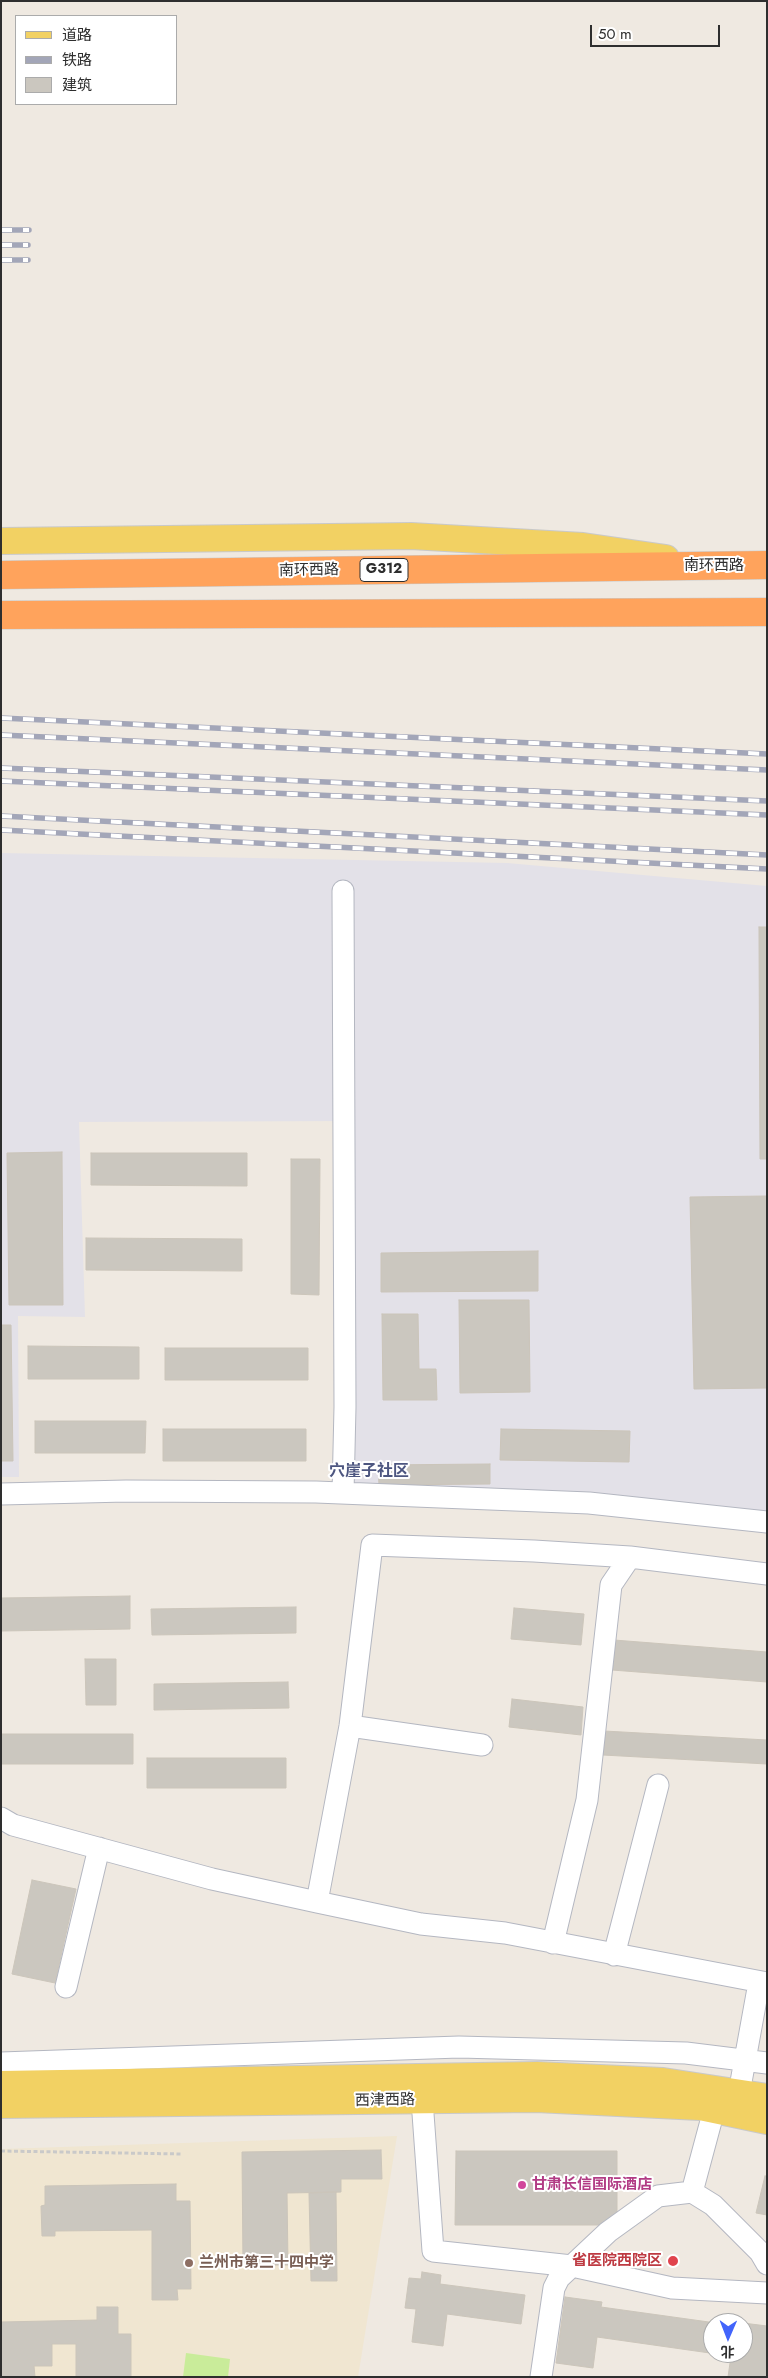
<!DOCTYPE html>
<meta charset="utf-8">
<style>
body{margin:0}
#map{position:relative;width:768px;height:2378px;overflow:hidden;background:#efe9e1;font-family:Jost,"Noto Sans SC",sans-serif}
canvas{display:block}
.frame{position:absolute;inset:0;border:2px solid #2e2e2e;pointer-events:none}
.legend{position:absolute;left:15px;top:15px;width:162px;height:90px;box-sizing:border-box;background:#fff;border:1px solid #ababab;margin:0;padding:6px 9px;list-style:none;font-size:15px;color:#2e2e2e}
.legend li{display:flex;align-items:center;gap:10px;height:25px}
.legend b{width:25px;border:1px solid #ababab}
.north{position:absolute;left:703px;top:2313px;width:50px;height:50px;box-sizing:border-box;background:#fff;border:1px solid #ababab;border-radius:50%;rotate:181deg;font-size:14px;font-weight:700;line-height:20px;text-align:center;color:#2e2e2e}
.north::after{content:'';display:block;margin:auto;width:18px;height:22px;background:#4264fb;clip-path:polygon(50% 0,100% 100%,50% 72%,0 100%)}
.scale{position:absolute;left:590px;top:25px;width:130px;height:22px;box-sizing:border-box;border:2px solid #2e2e2e;border-top:0;padding-left:6px;font-size:15px;line-height:18px;white-space:nowrap;color:#2e2e2e;-webkit-text-stroke:4px #fff;paint-order:stroke}
</style>
<div id="map">
<canvas width="768" height="2378"></canvas>
<div class="frame"></div>
<ul class="legend">
<li><b style="height:6px;background:#f2d163"></b>道路</li>
<li><b style="height:6px;background:#a3a6b8"></b>铁路</li>
<li><b style="height:14px;background:#cbc7bf"></b>建筑</li>
</ul>
<div class="north">北</div>
<div class="scale">50 m</div>
</div>
<script>
const context = document.querySelector('canvas').getContext('2d');
context.lineJoin = 'round';
function fill(path, color) { context.fillStyle = color; context.fill(path, 'evenodd'); }
const toPath = rows => new Path2D(rows.map(r => 'M' + r).join(''));
function trace(path, color, width, dash) { context.strokeStyle = color; context.lineWidth = width; context.lineCap = dash ? 'butt' : 'round'; context.setLineDash(dash || []); context.stroke(path); }
function drawText(font, color, halo, rows, align = 'center') {
  context.font = font + ' Jost,"Noto Sans SC",sans-serif'; context.lineWidth = 4; context.setLineDash([]); context.textBaseline = 'middle'; context.strokeStyle = halo; context.fillStyle = color; for (const [text, x, y, turn = 0] of rows) {
    context.save(); context.translate(x, y); context.rotate((+turn || 0) * Math.PI / 180); context.textAlign = isNaN(turn) ? turn : align; if (halo) context.strokeText(text, 0, 0); context.fillText(text, 0, 0); context.restore();
  }
}
fill(toPath([
 [1,853,507,863,767,886,767,1513,618,1495,353,1490,350,1121,79,1122,85,1317,18,1316,19,1477,1,1477]
]), '#e3e1e8');
fill(toPath([
 [397,2136,358,2377,1,2377,1,2149]
]), '#f0e6d1');
fill(toPath([
 [186,2353,230,2359,228,2377,183,2377]
]), '#c9ec9a');
const building = toPath([
 [759,927,767,927,767,1159,760,1159,759,927],
 [62,1152,63,1305,9,1305,7,1153,62,1152],
 [91,1153,247,1153,247,1186,91,1185,91,1153],
 [291,1159,320,1159,319,1295,291,1294,291,1159],
 [767,1196,767,1388,694,1389,690,1197,767,1196],
 [86,1238,242,1239,242,1271,86,1270,86,1238],
 [538,1251,538,1291,381,1292,381,1253,538,1251],
 [459,1300,529,1300,530,1392,460,1393,459,1300],
 [382,1314,418,1314,419,1369,436,1369,437,1400,383,1400,382,1314],
 [1,1325,11,1325,13,1461,1,1461,1,1325],
 [28,1346,139,1347,139,1379,28,1379,28,1346],
 [165,1348,308,1348,308,1380,165,1380,165,1348],
 [35,1421,146,1421,145,1453,35,1453,35,1421],
 [163,1429,306,1429,306,1461,163,1461,163,1429],
 [501,1429,630,1431,629,1462,500,1460,501,1429],
 [490,1464,490,1484,379,1485,378,1465,490,1464],
 [130,1596,130,1629,1,1631,1,1598,130,1596],
 [296,1607,296,1633,152,1635,151,1609,296,1607],
 [514,1608,584,1614,581,1645,511,1639,514,1608],
 [614,1640,767,1652,767,1682,612,1670,614,1640],
 [85,1659,116,1659,116,1705,86,1705,85,1659],
 [288,1682,289,1708,154,1710,154,1684,288,1682],
 [512,1699,583,1707,581,1735,509,1727,512,1699],
 [604,1731,767,1740,767,1764,603,1755,604,1731],
 [1,1734,133,1734,133,1764,1,1764,1,1734],
 [147,1758,286,1758,286,1788,147,1788,147,1758],
 [32,1880,76,1889,55,1983,12,1974,32,1880],
 [381,2150,382,2179,341,2179,341,2192,287,2193,288,2265,243,2265,242,2152,381,2150],
 [456,2151,617,2151,617,2225,455,2225,456,2151],
 [765,2176,767,2176,767,2215,756,2213,765,2176],
 [176,2184,176,2201,190,2201,191,2289,177,2289,178,2300,152,2300,152,2230,55,2231,55,2236,42,2236,41,2206,45,2205,45,2186,176,2184],
 [336,2192,337,2281,311,2281,309,2193,336,2192],
 [422,2272,441,2275,440,2284,525,2295,521,2324,447,2314,443,2346,412,2342,416,2309,405,2308,409,2278,421,2279,422,2272],
 [565,2297,602,2302,601,2307,716,2323,713,2323,713,2353,743,2353,743,2323,735,2322,767,2326,767,2377,728,2377,731,2356,597,2337,593,2368,556,2363,565,2297],
 [97,2307,118,2307,118,2334,131,2334,131,2377,76,2377,76,2344,52,2344,52,2366,34,2366,35,2377,1,2377,1,2322,97,2320,97,2307]
]);
fill(building, '#cbc7bf');
trace(building, '#cbc5ba', 1);
const minor = toPath([
 [343,1493,345,1407,343,891],
 [1,1494,126,1491,316,1492,589,1503,767,1522],
 [350,1726,482,1745],
 [1,1818,13,1825,212,1879,317,1902,421,1924,505,1933,767,1983],
 [317,1902,350,1726,372,1545,534,1551,630,1557,767,1574],
 [553,1943,587,1800,611,1585,630,1557],
 [614,1955,658,1785],
 [66,1987,99,1848],
 [1,2063,459,2047,686,2053,767,2063],
 [739,2093,759,1983],
 [422,2100,433,2251,572,2266,672,2288,767,2293],
 [692,2192,714,2110],
 [541,2377,554,2288,559,2278,608,2232,658,2196,692,2192,713,2205,760,2252,767,2264]
]);
const major = toPath([
 [1,541,411,536,583,546,666,558],
 [1,2084,537,2075,663,2081,767,2097],
 [1,2105,536,2099,700,2107,767,2121]
]);
const highway = toPath([
 [1,575,767,565],
 [1,615,767,612]
]);
trace(minor, '#b4b7c1', 23);
trace(major, '#c9c9c9', 28);
trace(highway, '#c9c9c9', 29);
trace(toPath([
 [1,2151,182,2154]
]), '#c9c9c9', 3, [4, 2.5]);
trace(minor, '#fff', 21);
trace(major, '#f2d163', 26);
trace(highway, '#ffa35c', 28);
const rail = toPath([
 [1,230,29,230],
 [1,245,28,245],
 [1,260,28,260],
 [1,718,767,754],
 [1,735,767,770],
 [1,768,767,801],
 [1,781,767,815],
 [1,816,767,855],
 [1,830,767,869]
]);
trace(rail, '#a3a6b8', 5.5);
trace(rail, '#fff', 4, [11]);
for (const [x, y, r, color] of [
 [522,2185,5,"#d1479c"],
 [673,2261,6,"#e0444e"],
 [189,2263,5,"#8d6e63"]
]) { const dot = new Path2D(); dot.arc(x, y, r, 0, 2 * Math.PI); context.fillStyle = color; context.fill(dot); trace(dot, '#fff', 2); }
for (const [x, y, w] of [
 [384,570,48]
]) { const box = new Path2D(); box.roundRect(x - w / 2, y - 11.5, w, 23, 4); context.fillStyle = '#fff'; context.fill(box); trace(box, '#2e2e2e', 1); }
drawText('bold 14px', '#2e2e2e', null, [
 ["G312",384,570]
]);
drawText('15px', '#2e2e2e', '#fff', [
 ["南环西路",714,566],
 ["南环西路",309,571,-1],
 ["西津西路",385,2101,-1]
]);
drawText('bold 15px', '#b23c85', '#fff', [
 ["甘肃长信国际酒店",532,2185]
], 'left');
drawText('bold 15px', '#be3a42', '#fff', [
 ["省医院西院区",662,2261]
], 'right');
drawText('bold 15px', '#785e54', '#fff', [
 ["兰州市第三十四中学",199,2263]
], 'left');
drawText('bold 16px', '#4d5680', '#fff', [
 ["穴崖子社区",369,1472]
]);
</script>
